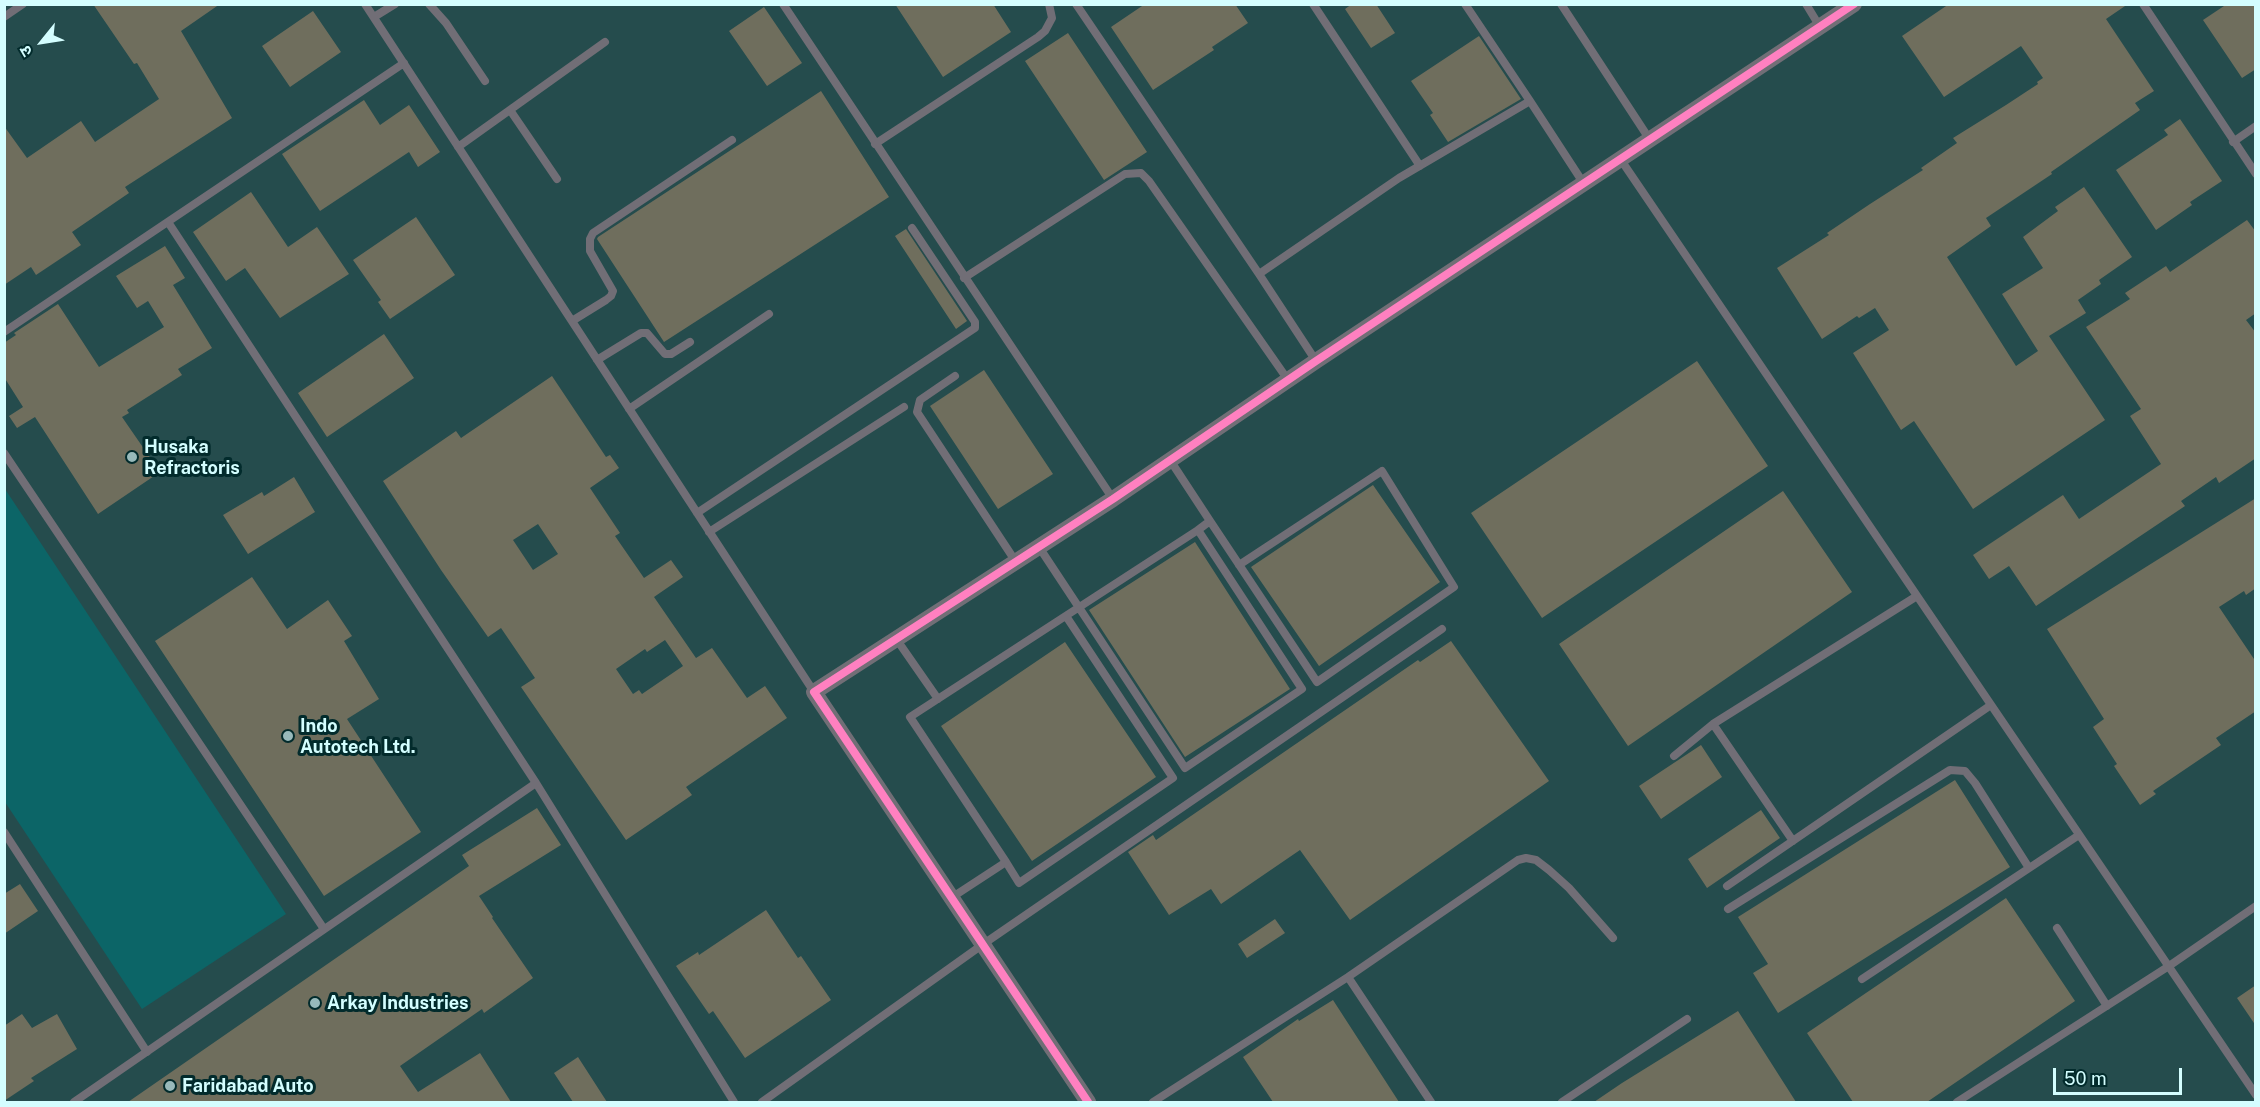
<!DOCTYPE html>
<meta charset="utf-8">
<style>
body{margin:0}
#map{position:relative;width:2260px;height:1107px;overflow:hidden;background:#283c3d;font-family:"Public Sans","Noto Sans Devanagari",sans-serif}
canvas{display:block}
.frame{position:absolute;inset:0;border:6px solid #d4feff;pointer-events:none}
.north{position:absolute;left:12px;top:12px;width:60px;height:60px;-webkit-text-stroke:4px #022b2c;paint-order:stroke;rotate:240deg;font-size:16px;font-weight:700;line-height:24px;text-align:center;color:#d4feff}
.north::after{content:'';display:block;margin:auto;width:21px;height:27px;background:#d4feff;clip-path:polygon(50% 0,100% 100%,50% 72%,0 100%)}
.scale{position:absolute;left:2053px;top:1068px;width:129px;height:27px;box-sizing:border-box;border:3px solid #d4feff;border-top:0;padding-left:8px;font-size:18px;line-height:21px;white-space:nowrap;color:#d4feff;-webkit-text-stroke:4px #022b2c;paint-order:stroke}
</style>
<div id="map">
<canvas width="2260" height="1107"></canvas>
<div class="frame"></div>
<div class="north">उ</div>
<div class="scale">50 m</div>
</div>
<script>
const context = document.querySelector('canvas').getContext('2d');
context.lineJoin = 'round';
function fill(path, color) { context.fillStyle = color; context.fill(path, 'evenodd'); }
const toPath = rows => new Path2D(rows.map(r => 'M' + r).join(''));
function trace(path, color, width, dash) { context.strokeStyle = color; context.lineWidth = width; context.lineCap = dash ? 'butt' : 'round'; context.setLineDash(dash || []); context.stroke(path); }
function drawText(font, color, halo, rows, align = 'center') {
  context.font = font + ' "Public Sans",sans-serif'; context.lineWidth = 6; context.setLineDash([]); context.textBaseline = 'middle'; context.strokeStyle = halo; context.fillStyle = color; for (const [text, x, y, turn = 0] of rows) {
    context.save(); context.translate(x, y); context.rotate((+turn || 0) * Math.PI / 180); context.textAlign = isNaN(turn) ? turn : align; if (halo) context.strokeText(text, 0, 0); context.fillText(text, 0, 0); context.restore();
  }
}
fill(toPath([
 [5,5,2255,5,2255,1102,5,1102]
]), '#254c4d');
fill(toPath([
 [5,489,286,914,142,1009,5,802]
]), '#0c6567');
fill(toPath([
 [93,4,220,4,181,31,232,118,125,187,129,193,72,232,81,245,36,275,31,267,4,285,4,126,27,158,81,121,95,142,159,99,137,63,134,64],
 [895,4,993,4,1011,32,943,77],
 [1145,4,1235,4,1248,23,1212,47,1214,50,1153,90,1111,27],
 [1352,4,1376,4,1395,33,1371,48,1345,9],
 [1949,4,2128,4,2106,19,2154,91,2135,103,2140,110,2051,172,2052,174,1986,218,1991,226,1947,257,2016,366,2038,351,2002,294,2043,268,2023,237,2058,211,2055,207,2084,187,2132,257,2099,280,2101,284,2078,300,2086,313,2049,336,2105,420,1973,509,1914,421,1901,430,1853,353,1889,330,1875,308,1859,318,1857,316,1822,339,1777,268,1829,235,1827,233,1870,204,1923,170,1921,168,1957,143,1953,138,2006,105,2038,84,2037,82,2043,78,2021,46,1944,97,1902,36],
 [2227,4,2256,4,2256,69,2242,78,2203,20],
 [764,7,802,63,767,86,729,31],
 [313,11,341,52,290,87,262,46],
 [1068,33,1147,152,1104,180,1025,61],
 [1479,36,1521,99,1448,142,1430,115,1433,113,1411,81],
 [821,91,889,197,664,342,597,239,598,237],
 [364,100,380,125,409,105,440,152,418,167,409,152,320,211,282,154],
 [2180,119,2222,181,2190,202,2192,205,2156,230,2116,170,2168,135,2164,130],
 [251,192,288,247,317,227,349,274,280,318,245,268,226,281,193,232],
 [416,217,455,275,390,319,378,302,381,300,353,260],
 [2247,220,2256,232,2256,313,2246,320,2256,333,2256,458,2219,483,2216,477,2181,501,2185,506,2036,606,2009,566,1989,579,1973,555,2063,495,2079,519,2161,464,2130,416,2141,409,2086,327,2130,299,2125,293,2166,266,2170,272],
 [906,229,967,321,956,329,895,236],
 [165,246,185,278,173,285,212,348,178,369,182,375,127,410,129,413,122,417,160,472,98,514,35,417,17,428,9,416,23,407,4,377,4,343,16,335,14,333,58,304,99,367,164,327,148,301,137,308,116,276],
 [384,334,414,378,327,437,298,393],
 [1697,361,1768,466,1542,618,1471,513],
 [984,370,1053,474,998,509,930,406],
 [552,376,606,457,610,455,619,468,590,488,620,533,615,536,644,578,671,560,683,577,654,597,696,658,712,648,747,698,765,686,787,718,686,787,692,795,626,840,521,687,535,678,501,628,488,637,441,570,383,481,456,431,461,438],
 [538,524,558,554,533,570,513,540],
 [665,640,683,666,642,694,639,690,633,694,616,669,645,649,647,652],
 [294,477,315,512,248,554,223,515,262,492,264,496],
 [1373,485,1440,582,1319,666,1251,567],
 [1783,491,1852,592,1628,746,1559,644],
 [2256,498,2256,588,2246,595,2244,591,2219,607,2256,662,2256,711,2216,738,2221,745,2153,791,2156,794,2140,805,2114,766,2117,764,2093,727,2104,719,2047,629],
 [1195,542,1290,689,1185,757,1089,610],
 [252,577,287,629,328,600,352,636,344,641,379,699,347,719,421,832,324,896,155,641],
 [1451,641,1549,781,1350,920,1300,850,1221,904,1211,889,1169,915,1128,852,1153,835,1156,840,1418,660,1420,662],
 [1065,642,1156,777,1032,861,941,726],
 [1701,745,1722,777,1661,819,1639,786],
 [1955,780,2010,867,1778,1013,1753,973,1768,964,1738,917],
 [537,808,561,845,479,896,493,917,492,918,533,978,484,1013,482,1009,400,1066,418,1092,480,1053,511,1102,128,1102,469,866,462,855],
 [1761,810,1780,838,1707,888,1688,859],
 [20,884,38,911,4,934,4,894],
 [2006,898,2075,1001,1927,1102,1853,1102,1807,1033],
 [766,910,798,958,801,956,831,1000,745,1058,713,1011,709,1014,676,966,698,952,699,955],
 [1275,919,1285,933,1247,958,1238,944],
 [2256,985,2256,1026,2237,998],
 [1333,1000,1399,1102,1273,1102,1243,1057,1298,1019,1299,1021],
 [1738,1011,1796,1102,1594,1102,1622,1083],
 [22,1014,32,1028,57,1014,77,1049,31,1078,34,1081,4,1101,4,1026],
 [578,1057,607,1102,573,1102,554,1073]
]), '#6f6e5d');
trace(toPath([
 [365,4,814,692],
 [429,4,446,23,485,81],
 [783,4,1113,499],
 [1076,4,1259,274,1316,361],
 [1313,4,1420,166],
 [1465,4,1530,101,1584,184],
 [1561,4,1650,140],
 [1806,4,1820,27],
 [2143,4,2256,174],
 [4,17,23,4],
 [374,17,395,4],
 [510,110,557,179],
 [2233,142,2256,126],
 [875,144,1038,37,1045,31,1052,18,1049,4],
 [458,147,605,42],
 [1621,160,2256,1095],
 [168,222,536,783,734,1102],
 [1259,274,1399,178,1530,101],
 [964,278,1125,174,1141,173,1149,181,1288,380],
 [572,321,606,300,611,296,613,291,590,251,590,239,593,233,732,140],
 [4,332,404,63],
 [597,360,641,333,647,333,665,354,671,354,690,342],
 [955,376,920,400,917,412,1016,562],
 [629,409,769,314],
 [4,453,324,929],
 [1170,460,1210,521,1317,682,1454,587,1382,471,1239,565],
 [697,513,975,328,975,322,912,228],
 [709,532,904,407],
 [1039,547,1185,768,1302,689,1198,530,1210,521],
 [897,640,938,699],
 [1713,724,1793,841],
 [1674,756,1713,724,1917,596],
 [4,832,147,1052],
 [1006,862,1019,883,1173,778,1066,616],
 [1727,886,1991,705],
 [951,898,1006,862,910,717,1198,530],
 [1728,909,1950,770,1965,771,1975,783,2029,868],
 [2057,928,2107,1006],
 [1348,977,1431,1102],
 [1862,979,2079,835],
 [74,1102,536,783],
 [762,1102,982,945,1442,629],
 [1153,1102,1348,977,1518,860,1526,858,1536,860,1549,870,1569,888,1613,938],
 [1562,1102,1687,1019],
 [1957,1102,2169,966,2256,906]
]), '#716e76', 8);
trace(toPath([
 [1088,1102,814,692,1113,499,1316,361,1854,4]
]), '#716e76', 16);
trace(toPath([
 [1088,1102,814,692,1113,499,1316,361,1854,4]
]), '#ff80c0', 8);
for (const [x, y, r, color] of [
 [132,457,6,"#98babb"],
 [288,736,6,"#98babb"],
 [315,1003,6,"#98babb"],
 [170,1086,6,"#98babb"]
]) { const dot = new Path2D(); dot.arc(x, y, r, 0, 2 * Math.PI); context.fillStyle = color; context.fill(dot); trace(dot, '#022b2c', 2); }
drawText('bold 18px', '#d4feff', '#022b2c', [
 ["Husaka",144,447],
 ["Refractoris",144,468],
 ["Indo",300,726],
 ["Autotech Ltd.",300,747],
 ["Arkay Industries",327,1003],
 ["Faridabad Auto",182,1086]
], 'left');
</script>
